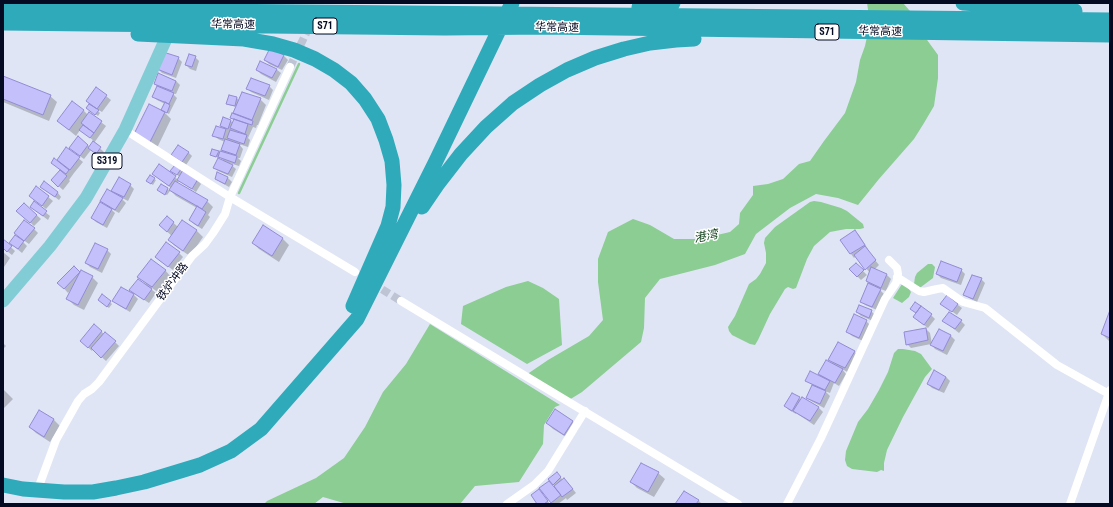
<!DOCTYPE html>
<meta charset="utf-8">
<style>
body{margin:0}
#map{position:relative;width:1113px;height:507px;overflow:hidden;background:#dfe5f4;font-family:"Roboto Condensed",sans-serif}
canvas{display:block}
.frame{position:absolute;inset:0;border:4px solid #040a22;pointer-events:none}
</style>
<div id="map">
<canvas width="1113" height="507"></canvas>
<div class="frame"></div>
</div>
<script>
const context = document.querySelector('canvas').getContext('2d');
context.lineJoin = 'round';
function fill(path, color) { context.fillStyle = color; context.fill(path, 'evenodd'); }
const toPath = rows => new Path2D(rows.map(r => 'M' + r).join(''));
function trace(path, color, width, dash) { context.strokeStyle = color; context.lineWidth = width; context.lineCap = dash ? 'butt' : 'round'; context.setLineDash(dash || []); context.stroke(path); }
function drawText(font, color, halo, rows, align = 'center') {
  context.font = font + ' "Roboto Condensed","Noto Sans SC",sans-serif'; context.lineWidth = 3; context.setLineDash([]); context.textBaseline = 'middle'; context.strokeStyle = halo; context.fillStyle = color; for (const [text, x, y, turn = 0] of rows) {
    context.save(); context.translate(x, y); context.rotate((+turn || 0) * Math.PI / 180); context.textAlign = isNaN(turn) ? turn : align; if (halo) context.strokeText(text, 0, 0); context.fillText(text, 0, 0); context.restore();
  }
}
fill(toPath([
 [867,3,903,3,917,19,922,33,938,55,938,78,934,106,924,123,914,139,879,179,858,205,838,198,816,194,790,208,756,234,745,254,715,265,660,279,645,298,644,328,641,342,582,392,569,400,526,375,548,360,589,336,603,320,598,282,598,259,608,232,633,219,650,225,674,239,700,239,730,232,739,224,740,213,753,195,753,186,768,184,783,179,799,164,810,161,824,141,845,113,856,82,860,60,865,46,870,23],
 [814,201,821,202,841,208,847,211,863,224,864,228,860,229,846,229,830,232,814,246,807,259,796,288,793,289,788,287,785,289,770,314,758,340,755,345,750,344,732,335,729,331,728,327,735,316,749,284,756,279,760,274,766,263,766,253,764,243,765,238,775,227,810,202],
 [928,264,932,264,935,267,933,278,917,290,914,284,915,277,917,273],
 [528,281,543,288,559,299,562,345,527,364,461,324,463,306,506,287],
 [902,284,906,285,911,292,909,297,902,303,893,298],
 [430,324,560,405,555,407,544,425,543,444,519,482,475,486,460,504,347,504,323,497,314,504,264,504,267,501,316,478,344,458,365,427,383,392,406,364],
 [898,349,903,349,915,351,921,354,932,369,925,377,903,417,887,450,884,463,884,471,881,470,877,472,852,469,847,466,845,460,846,451,858,422,868,409,879,390,888,372,894,353]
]), '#8bcd93');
fill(toPath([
 [271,49,284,56,288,60,282,70,269,64,265,60],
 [195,57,199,61,196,71,190,69,186,65],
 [178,58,182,62,176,78,162,73,158,69],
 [276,69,281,73,276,82,261,74,257,70],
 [159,74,176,81,180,85,176,94,172,93,177,98,169,114,163,111,171,119,157,148,141,140,162,111,165,104,157,100,153,96,158,87,155,84],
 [3,77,50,96,57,102,49,121,3,102],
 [269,86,273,90,269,100,251,92,247,88],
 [96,88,111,100,102,112,97,109,96,109,100,113,98,116,87,108,90,104],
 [229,96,237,98,239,101,260,99,266,105,258,125,257,125,256,128,253,127,248,138,250,140,248,147,239,144,243,149,240,158,238,158,241,161,239,166,229,163,236,169,232,177,218,171,214,167,225,162,219,156,218,158,211,154,212,150,218,152,220,154,225,142,218,139,214,135,225,130,221,126,223,118,231,121,233,123,234,120,232,117,238,116,235,112,237,107,229,105,227,104],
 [84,111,88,115,89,113,106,126,94,143,104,152,101,157,91,150,84,159,74,152,78,138,90,147,94,141,80,130,76,136,65,127,58,121],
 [66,148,83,162,74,173,69,180,70,181,63,190,52,180,61,170,52,163,57,161],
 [188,152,192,156,186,165,176,158],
 [180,170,183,172,197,180,201,184,196,192,179,181,177,184,207,201,213,207,208,215,210,217,202,229,194,224,190,220,197,208,176,196,170,190,171,188,153,174,175,177,178,180,180,177,173,172],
 [218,174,228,178,232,182,229,187,220,182,216,178],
 [154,179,156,180,153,185,147,181],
 [130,185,134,189,128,201,120,197,126,203,119,213,110,208,115,213,107,228,96,222,92,218,107,206,102,201,117,195,112,191],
 [161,185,170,191,167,195,160,191],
 [36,187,53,201,46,209,30,196],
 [45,190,58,193,61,197,59,200],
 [34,203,50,216,48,220,36,211],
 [24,204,41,219,34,226,22,215],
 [167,217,178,227,182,222,197,231,203,237,190,256,175,246,169,240,172,236,164,229],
 [263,227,283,239,289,245,279,262,259,249,253,243],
 [34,229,38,233,29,244,19,237],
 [855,231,859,235,868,249,867,250,879,265,874,270,887,275,891,279,886,291,878,288,884,294,877,310,865,305,861,301,869,283,867,281,870,273,856,256,854,258,851,254,842,240],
 [3,240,15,251,12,255,3,248],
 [23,242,27,246,22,253,10,243],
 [107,250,111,254,102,273,90,267,86,263],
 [3,252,10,258,4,267,3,266],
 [179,253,183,257,173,270,160,261],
 [856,264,867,275,861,280,850,269],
 [74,267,80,274,92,277,98,283,84,310,74,305,68,299,72,288,68,293,59,283],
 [165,270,171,277,159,293,152,288,151,289,156,293,149,303,135,294,131,290,146,284,139,277],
 [961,270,965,274,961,285,941,278,937,274],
 [981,279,985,283,977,302,969,298,965,295],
 [121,288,134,295,138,299,130,312,118,305,114,301],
 [103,296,112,304,109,308,101,302],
 [947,297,962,308,957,315,946,307],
 [871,311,875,315,873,321,861,316,857,312],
 [1110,312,1110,342,1102,334],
 [917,313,931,315,935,319,928,328,918,321],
 [866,321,870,325,863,341,852,336,848,332],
 [944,321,961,321,965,325,959,333],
 [94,325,104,334,115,342,119,346,106,361,93,349,92,351,81,341],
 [926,329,930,333,932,344,940,330,951,336,955,340,947,355,935,349,931,344,911,348,907,344],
 [3,343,6,346,3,349],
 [854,351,860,358,851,374,842,369,846,374,839,386,834,383,830,393,825,391,830,396,824,408,811,401,807,397,813,385,806,380,819,376,827,362,834,365,829,360],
 [946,377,950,381,944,393,932,388,928,384],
 [3,389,13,399,3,409],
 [799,398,801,401,803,399,819,408,823,412,814,425,796,413,796,414,789,410,785,406],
 [40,411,54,420,60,426,50,442,36,433,30,427],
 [555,411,573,422,579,428,571,440,553,429,547,423],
 [641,464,658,473,665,479,654,497,637,488,631,482],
 [557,474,563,480,568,483,576,493,567,500,566,498,558,504,553,504,551,502,555,488,556,487,550,480],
 [543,495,550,504,538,504],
 [698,500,702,504,676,504]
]), '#0003');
trace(toPath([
 [239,193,299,64]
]), '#8bcd93', 2.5);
const building = toPath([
 [270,48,284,55,278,67,264,60,270,48],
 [163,52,179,57,172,75,157,69,163,52],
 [189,54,196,56,192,67,185,65,189,54],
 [260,61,277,69,272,78,256,70,260,61],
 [158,73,176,81,172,91,154,84,158,73],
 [3,76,51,95,43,115,3,99,3,76],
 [251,78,270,85,265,96,246,89,251,78],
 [157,86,174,93,169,104,152,97,157,86],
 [96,87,107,95,97,109,86,101,96,87],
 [242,92,261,98,252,120,233,113,242,92],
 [229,95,237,97,235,106,226,104,229,95],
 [72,101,84,110,69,130,57,121,72,101],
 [165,102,170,105,167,113,161,110,165,102],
 [89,104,99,110,95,115,86,108,89,104],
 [149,104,165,112,150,142,134,134,149,104],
 [89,112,102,121,94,133,81,123,89,112],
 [232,113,253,121,252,125,230,118,232,113],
 [223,117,231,120,228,129,220,126,223,117],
 [234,119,248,124,245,134,230,128,234,119],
 [83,125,94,133,90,138,79,130,83,125],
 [216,126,226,129,223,139,212,136,216,126],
 [230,130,247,135,244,144,227,138,230,130],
 [78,136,88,145,80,156,69,148,78,136],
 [225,139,240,144,236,155,221,150,225,139],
 [93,141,101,147,96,154,88,148,93,141],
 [178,145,189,152,182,162,171,155,178,145],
 [66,147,80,157,70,170,57,160,66,147],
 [212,149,219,151,216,157,210,155,212,149],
 [220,151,237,156,235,163,218,157,220,151],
 [54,158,69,170,66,174,51,163,54,158],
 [218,158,233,165,228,174,213,168,218,158],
 [159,164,176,176,169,186,152,174,159,164],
 [175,165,181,169,177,175,170,171,175,165],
 [60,170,67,176,58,187,51,180,60,170],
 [183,170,198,179,192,189,177,180,183,170],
 [217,172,228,177,225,184,215,179,217,172],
 [150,175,155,178,151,184,146,181,150,175],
 [119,177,131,184,124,197,111,191,119,177],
 [44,181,58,192,55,197,40,187,44,181],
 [175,181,208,200,202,209,169,190,175,181],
 [161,184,168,188,165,195,157,190,161,184],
 [36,186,49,196,42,206,29,196,36,186],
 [107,189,123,198,115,210,100,201,107,189],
 [34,201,47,211,43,216,30,207,34,201],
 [100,202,112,209,103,225,91,218,100,202],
 [24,203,37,215,30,223,16,211,24,203],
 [197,206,206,212,198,226,189,220,197,206],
 [167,216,174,222,167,232,159,225,167,216],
 [24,220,35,228,24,241,14,233,24,220],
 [182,220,197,230,183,251,168,240,182,220],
 [263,225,283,238,272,256,252,243,263,225],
 [855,230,865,245,850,254,840,240,855,230],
 [15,235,24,241,18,249,9,243,15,235],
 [3,239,12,246,7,252,3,248,3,239],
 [166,242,180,252,168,267,155,257,166,242],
 [95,243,108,249,98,269,85,263,95,243],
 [865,246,876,260,865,270,854,255,865,246],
 [151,259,166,270,152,287,137,277,151,259],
 [941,261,962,269,957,282,936,274,941,261],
 [856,263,864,270,857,277,849,269,856,263],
 [74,266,80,272,64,289,57,283,74,266],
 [871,267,887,274,881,288,866,281,871,267],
 [81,270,93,276,78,305,66,299,81,270],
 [972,275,982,278,973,299,963,295,972,275],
 [138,279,152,289,144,300,129,290,138,279],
 [868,283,881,289,872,307,860,302,868,283],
 [121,287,134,294,126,309,112,301,121,287],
 [102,294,111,301,107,307,98,300,102,294],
 [947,295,958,304,952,312,940,304,947,295],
 [915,302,921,306,916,313,910,309,915,302],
 [859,305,872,310,869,318,856,312,859,305],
 [921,306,932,314,924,325,913,317,921,306],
 [1110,310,1110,338,1101,334,1110,310],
 [949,312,962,320,955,329,942,321,949,312],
 [854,314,867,320,859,338,846,332,854,314],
 [94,324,102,331,88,348,80,341,94,324],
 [926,328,928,340,906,345,904,332,926,328],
 [939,329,951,335,943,351,930,345,939,329],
 [105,332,116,341,101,358,91,348,105,332],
 [838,342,855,351,845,368,828,360,838,342],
 [826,360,843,369,835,383,818,374,826,360],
 [934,370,946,377,939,390,927,384,934,370],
 [810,371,830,381,825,390,805,381,810,371],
 [812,385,826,391,820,404,806,398,812,385],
 [792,393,800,397,792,411,784,406,792,393],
 [802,397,819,407,810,421,793,411,802,397],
 [555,409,573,421,564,435,546,423,555,409],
 [39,410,54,419,44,437,29,427,39,410],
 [641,463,659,472,648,492,630,482,641,463],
 [557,472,561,477,553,485,548,479,557,472],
 [564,478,573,489,562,497,554,486,564,478],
 [549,481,561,495,551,503,539,488,549,481],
 [539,489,548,501,544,504,537,504,531,495,539,489],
 [684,491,699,500,696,504,675,504,684,491]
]);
fill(building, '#c4c0fc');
trace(building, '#928bd2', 1);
trace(toPath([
 [290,67,310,25],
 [372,283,401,301]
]), '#bec4d4', 8, [8, 4]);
trace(toPath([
 [125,130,230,197,355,272],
 [897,277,919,291,924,292,937,289,943,288,963,302,985,308,1057,365,1109,394],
 [401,301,738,504],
 [39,486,56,440,78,401,84,394,92,389,99,382,192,256,205,244,213,233,225,214,230,197,290,67],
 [507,504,534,485,548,471,585,411],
 [787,504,821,438,885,299,896,283,898,274,897,268,889,260],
 [1070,504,1110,390]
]), '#fff', 8);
trace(toPath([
 [3,301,50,246,86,198,125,130,182,3]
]), '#82ccd6', 13);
trace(toPath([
 [963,3,1075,11],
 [639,7,673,3],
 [3,9,1110,20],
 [3,23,445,28,544,27,1110,35],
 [138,34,244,39,273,44,294,50,315,59,334,70,351,83,365,99,378,119,386,140,392,161,394,185,393,207,388,226,353,306],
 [422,207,437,185,461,154,486,127,513,103,540,85,567,70,595,58,624,49,650,43,676,40,694,39],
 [3,485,23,489,64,492,93,492,116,488,144,482,200,465,231,451,261,429,357,319,435,163,512,3]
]), '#2eaaba', 15);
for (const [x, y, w] of [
 [325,26,24],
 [827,32,24],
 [107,161,30]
]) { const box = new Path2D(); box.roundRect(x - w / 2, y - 8, w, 16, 3); context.fillStyle = '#fff'; context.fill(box); trace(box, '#040a22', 1); }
drawText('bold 10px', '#040a22', null, [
 ["S71",325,26],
 ["S71",827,32],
 ["S319",107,161]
]);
drawText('11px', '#040a22', '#fff', [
 ["华常高速",233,25,1],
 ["华常高速",557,28,1],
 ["华常高速",880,32,1],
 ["铁炉冲路",173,282,-54]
]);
drawText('italic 12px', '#194722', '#fff', [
 ["港湾",706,237,-11]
]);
</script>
